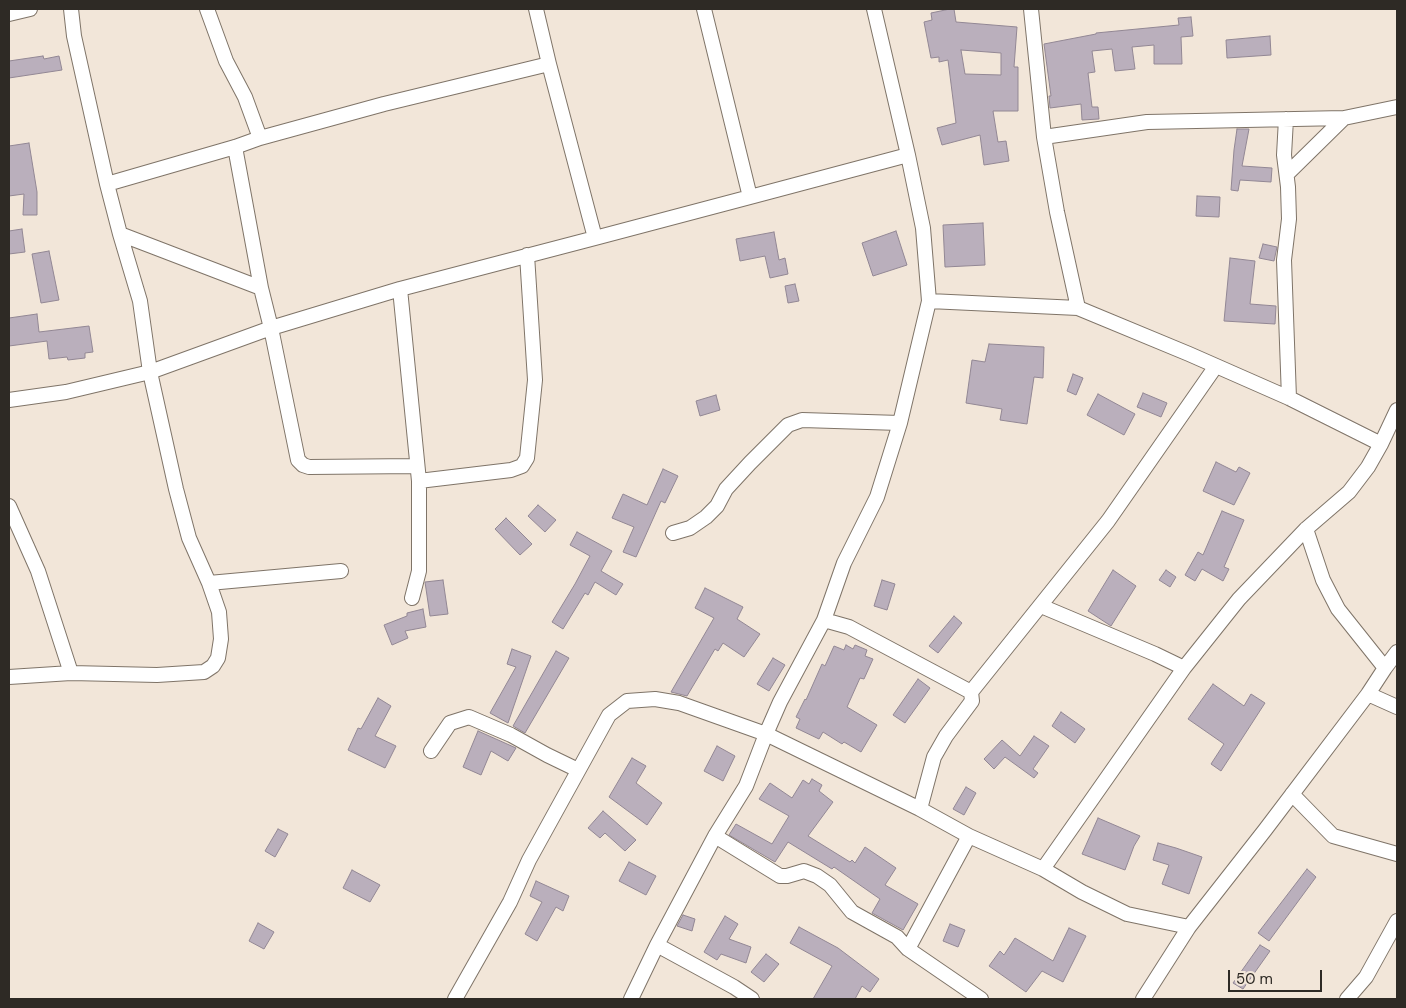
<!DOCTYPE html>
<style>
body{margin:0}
#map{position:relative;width:1406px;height:1008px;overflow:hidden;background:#f2e6d9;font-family:"DM Sans",sans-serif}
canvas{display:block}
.frame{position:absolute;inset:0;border:10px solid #2e2a25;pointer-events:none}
.scale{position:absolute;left:1228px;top:970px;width:94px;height:22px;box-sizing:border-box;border:2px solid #2e2a25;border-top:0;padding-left:6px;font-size:15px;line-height:18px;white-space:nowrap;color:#2e2a25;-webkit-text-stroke:4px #f2e6d9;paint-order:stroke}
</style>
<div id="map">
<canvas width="1406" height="1008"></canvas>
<div class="frame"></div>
<div class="scale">50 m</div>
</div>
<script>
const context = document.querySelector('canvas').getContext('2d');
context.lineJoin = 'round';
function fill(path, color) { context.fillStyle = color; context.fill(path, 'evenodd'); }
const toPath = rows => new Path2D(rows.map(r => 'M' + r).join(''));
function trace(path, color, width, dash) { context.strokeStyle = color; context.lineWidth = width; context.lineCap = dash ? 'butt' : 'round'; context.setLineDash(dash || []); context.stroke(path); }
const building = toPath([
 [950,9,954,9,956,22,1017,27,1014,67,1018,67,1018,111,993,111,998,142,1006,141,1009,161,984,165,980,135,942,145,937,128,956,123,948,60,939,62,939,57,931,58,924,22,932,20,931,13,950,9],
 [961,50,1001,53,1001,75,965,74,961,50],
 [1191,17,1193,36,1181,37,1182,64,1154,64,1154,45,1132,47,1135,69,1115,71,1112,49,1092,51,1095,72,1088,73,1092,107,1098,107,1099,119,1082,120,1081,104,1050,108,1049,96,1051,96,1044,44,1096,34,1096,33,1179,25,1178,18,1191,17],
 [1270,36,1271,55,1227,58,1226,40,1270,36],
 [43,56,44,59,59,56,62,70,9,78,9,61,43,56],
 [1237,129,1249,129,1242,166,1272,168,1271,182,1240,180,1238,191,1231,190,1234,150,1237,129],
 [29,143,37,192,37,215,23,215,24,194,9,196,9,146,29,143],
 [1197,196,1220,197,1219,217,1196,216,1197,196],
 [983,223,985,265,945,267,943,225,983,223],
 [22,229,25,252,9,254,9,231,22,229],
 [896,231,907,265,873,276,862,243,896,231],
 [774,232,779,260,785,258,788,274,770,278,765,256,740,261,736,239,774,232],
 [1263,244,1277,247,1274,261,1259,258,1263,244],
 [49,251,59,300,41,303,32,254,49,251],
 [1230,258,1255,261,1250,304,1276,306,1275,324,1224,321,1230,258],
 [795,284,799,301,788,303,785,286,795,284],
 [37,314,39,332,89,326,93,352,85,353,85,358,68,360,67,357,49,359,47,341,9,346,9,318,37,314],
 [989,344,1044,347,1043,378,1034,377,1027,424,1000,420,1002,409,966,403,972,360,985,362,989,344],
 [1073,374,1083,378,1076,395,1067,391,1073,374],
 [1143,393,1167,403,1161,417,1137,407,1143,393],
 [1098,394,1135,414,1124,435,1087,415,1098,394],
 [716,395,720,410,700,416,696,401,716,395],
 [1216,462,1236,472,1239,467,1250,473,1234,505,1203,491,1216,462],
 [663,469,678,476,665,503,661,501,636,557,623,552,634,527,612,518,623,494,647,505,663,469],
 [538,505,556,520,545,532,528,516,538,505],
 [1222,511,1244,520,1224,567,1229,569,1223,581,1202,569,1195,581,1185,575,1198,552,1203,555,1222,511],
 [506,518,532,544,520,555,495,529,506,518],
 [577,532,612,551,601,571,623,584,616,595,595,582,588,595,585,593,563,629,552,622,575,584,590,556,570,545,577,532],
 [1113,570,1136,586,1111,626,1088,611,1113,570],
 [1166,570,1176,577,1170,587,1159,580,1166,570],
 [443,580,448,614,430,616,425,582,443,580],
 [882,580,895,584,887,610,874,606,882,580],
 [705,588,743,607,737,619,760,634,744,657,723,643,718,651,715,649,687,696,671,692,714,618,695,608,705,588],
 [423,609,426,627,405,631,408,638,392,645,384,625,407,616,407,613,423,609],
 [954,616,962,623,938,653,929,646,954,616],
 [846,645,853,649,855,645,867,650,865,656,873,659,864,679,860,678,847,707,877,725,861,752,844,742,842,744,823,732,819,739,796,728,800,719,796,717,805,699,806,700,822,664,825,666,834,646,844,650,846,645],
 [512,649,531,656,508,723,490,713,516,667,507,664,512,649],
 [556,651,569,658,525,733,513,726,556,651],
 [773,658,785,665,769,691,757,684,773,658],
 [918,679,930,688,905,723,893,715,918,679],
 [1213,684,1244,706,1251,694,1265,703,1221,771,1211,764,1224,744,1188,719,1213,684],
 [378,698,391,706,375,736,396,746,385,768,348,750,358,728,361,729,378,698],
 [1061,712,1085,729,1075,743,1052,726,1061,712],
 [478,731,516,748,508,761,491,751,481,775,463,767,478,731],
 [1034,736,1049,746,1033,769,1038,773,1034,778,1005,757,994,769,984,759,1002,740,1020,756,1034,736],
 [717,746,735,756,723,781,704,771,717,746],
 [632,758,646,766,636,783,662,803,647,825,609,797,632,758],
 [812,779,822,785,819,791,833,802,808,836,850,862,852,860,855,863,865,847,896,868,885,885,918,904,903,930,872,913,880,899,834,867,832,869,788,842,775,862,729,835,736,824,772,844,789,816,759,799,770,783,792,798,803,780,809,784,812,779],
 [966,787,976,793,964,815,953,809,966,787],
 [603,811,636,840,625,851,605,833,600,838,588,828,603,811],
 [1098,818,1140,836,1134,846,1125,870,1082,854,1098,818],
 [278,829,288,834,275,857,265,851,278,829],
 [1158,843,1176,848,1202,857,1189,894,1162,884,1169,865,1153,860,1158,843],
 [629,862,656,876,646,895,619,881,629,862],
 [1307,869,1316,877,1269,941,1258,933,1307,869],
 [352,870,380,885,370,902,343,888,352,870],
 [536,881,569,896,563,911,556,907,537,941,525,934,542,902,530,896,536,881],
 [683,915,695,919,692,931,677,926,683,915],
 [725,916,738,924,729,939,751,947,746,963,721,954,717,960,704,952,725,916],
 [258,923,274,932,264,949,249,941,258,923],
 [950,924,965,930,958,947,943,941,950,924],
 [799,927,838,948,879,979,870,992,862,986,855,999,813,999,832,966,790,943,799,927],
 [1069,928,1086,936,1063,982,1042,971,1026,992,989,966,1000,951,1004,955,1015,938,1053,961,1069,928],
 [1260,945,1270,951,1243,989,1233,983,1260,945],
 [766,954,779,964,764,982,751,972,766,954]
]);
fill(building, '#baafbc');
trace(building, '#928794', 1);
const minor = toPath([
 [71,9,74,36,107,184,120,234,140,301,150,372,271,328,298,460,303,465,309,467,417,466],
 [207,9,226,61,245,97,260,138],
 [536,9,549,64,595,238,750,197],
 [704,9,750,197,908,155],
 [874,9,908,155,923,228,929,301,1078,308],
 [1031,9,1044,137],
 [9,14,30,9],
 [1286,119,1284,155,1288,187,1289,219,1284,260,1289,398],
 [235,147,261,288,271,328,400,289,595,238],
 [1287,174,1344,118],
 [107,184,235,147,260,138,384,104,549,64],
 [120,234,261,288],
 [400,289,419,481,419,571,412,598],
 [929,301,900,423,877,497,844,563,824,620,780,702,766,734,920,809,969,836,1043,869],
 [9,400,66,392,150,372,176,489,189,538,209,583,219,612,221,639,218,658,213,666,204,672,157,675,71,673,9,677],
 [1381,444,1289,398,1189,354,1078,308,1057,212,1044,137,1147,122,1344,118,1397,107],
 [419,481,511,470,522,466,527,458,535,380,527,255],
 [9,506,38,571,71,673],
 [1306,529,1323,580,1338,609,1385,668],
 [673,533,690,528,706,517,717,506,726,489,750,463,788,425,802,420,900,423],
 [209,583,341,571],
 [1041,606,1155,654,1184,668],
 [824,620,849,627,971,692,972,701,946,736,934,757,920,809],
 [971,692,1108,521,1216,366],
 [1368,694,1397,707],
 [431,751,450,723,469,717,511,735,547,755,578,770],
 [1292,794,1333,836,1397,854],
 [715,836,780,876,787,876,804,871,817,876,830,885,852,912,897,937,908,949,981,999],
 [1189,927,1127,914,1082,892,1043,869,1184,668,1239,599,1306,529,1349,492,1368,467,1381,444,1397,410],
 [657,945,734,987,752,999],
 [908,949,969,836],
 [455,999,510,902,529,860,609,715,627,701,655,699,679,703,766,734,746,786,715,836,657,945,631,999],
 [1143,999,1189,927,1265,830,1368,694,1385,668,1397,652],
 [1347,999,1366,977,1397,921]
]);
trace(minor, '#7f7468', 16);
trace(minor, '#fff', 14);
</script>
